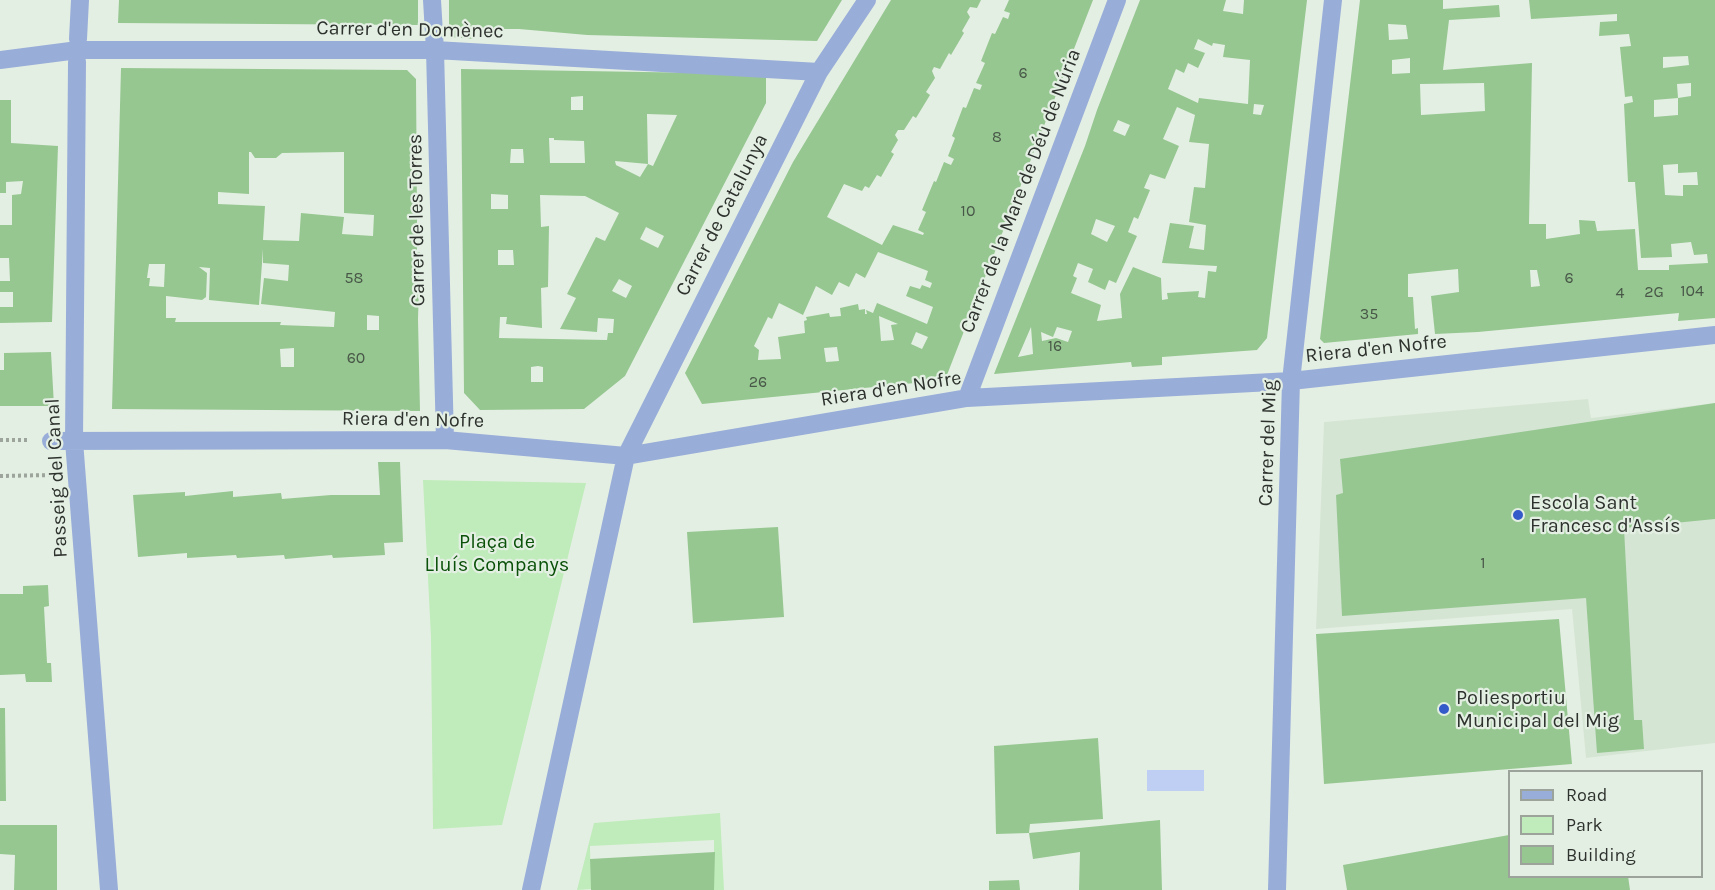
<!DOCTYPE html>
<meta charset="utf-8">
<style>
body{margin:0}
#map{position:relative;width:1715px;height:890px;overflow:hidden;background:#e4efe3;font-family:Karla,sans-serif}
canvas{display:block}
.legend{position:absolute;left:1508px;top:770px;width:195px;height:108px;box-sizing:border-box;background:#e4efe3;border:2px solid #9ba39b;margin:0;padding:8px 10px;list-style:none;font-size:18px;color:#2e322e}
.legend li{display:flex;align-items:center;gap:12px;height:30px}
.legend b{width:30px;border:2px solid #9ba39b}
</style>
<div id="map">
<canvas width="1715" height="890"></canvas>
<ul class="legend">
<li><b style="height:8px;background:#99add9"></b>Road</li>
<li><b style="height:16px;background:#bfecba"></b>Park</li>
<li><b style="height:16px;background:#96c791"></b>Building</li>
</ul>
</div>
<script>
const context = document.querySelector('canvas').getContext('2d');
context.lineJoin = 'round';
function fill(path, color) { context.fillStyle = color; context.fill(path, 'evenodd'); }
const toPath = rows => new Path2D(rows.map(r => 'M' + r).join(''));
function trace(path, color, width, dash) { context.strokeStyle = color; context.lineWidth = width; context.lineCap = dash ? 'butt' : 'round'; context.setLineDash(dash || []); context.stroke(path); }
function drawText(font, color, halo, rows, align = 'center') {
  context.font = font + ' Karla,sans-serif'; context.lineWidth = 4.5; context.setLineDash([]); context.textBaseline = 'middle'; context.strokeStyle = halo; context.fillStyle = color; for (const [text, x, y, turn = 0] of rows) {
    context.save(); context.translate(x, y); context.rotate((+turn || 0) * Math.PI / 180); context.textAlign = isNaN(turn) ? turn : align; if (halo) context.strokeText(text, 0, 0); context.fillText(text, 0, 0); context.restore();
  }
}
fill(toPath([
 [1588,399,1591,418,1715,403,1715,743,1586,758,1572,609,1316,629,1324,422]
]), '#d5e5d4');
fill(toPath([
 [423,480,586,483,502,825,433,829,431,637],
 [720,813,724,890,714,890,714,840,590,846,591,889,577,890,594,823]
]), '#bfecba');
fill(toPath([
 [1147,770,1204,770,1204,791,1147,791]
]), '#bfcff4');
fill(toPath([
 [119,0,418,0,418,25,118,23],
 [449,0,842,0,817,41,587,35,519,29,475,29,475,39,449,37],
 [891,0,981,0,977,8,970,7,967,12,970,17,962,31,964,33,951,55,949,53,940,69,934,67,932,71,935,78,926,92,930,95,916,118,913,116,904,130,898,130,895,135,898,140,891,152,894,154,881,177,877,175,869,188,865,186,862,191,844,184,827,217,882,245,893,225,923,235,924,233,918,230,926,212,922,210,934,181,936,182,944,162,951,165,954,159,948,156,955,138,952,136,963,107,966,108,974,88,980,90,982,85,976,83,985,63,981,61,992,33,995,34,1003,17,1008,19,1010,13,1004,11,1009,0,1093,0,945,380,702,404,685,373,793,162],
 [878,252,928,271,925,280,932,283,930,288,922,285,920,289,910,286,906,296,933,307,927,324,877,303,873,313,866,310,867,314,865,314,865,309,859,310,858,304,840,308,841,316,830,317,829,313,806,317,807,320,804,321,805,333,778,337,781,359,758,360,759,350,754,346,768,317,772,319,779,303,803,315,816,286,832,295,839,282,849,287,856,273,865,278],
 [879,316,898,324,891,325,894,340,881,341],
 [916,332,928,337,922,349,911,344],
 [837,347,839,361,826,362,824,348],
 [1140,0,1226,0,1223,11,1243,14,1244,0,1307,0,1267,338,1257,350,1162,357,1162,365,1132,367,1131,362,994,374,1085,146,1097,110],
 [1198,39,1212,46,1213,43,1225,45,1223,57,1250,60,1248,104,1199,98,1198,103,1168,89,1176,69,1184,73,1188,63,1198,68,1205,53,1194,49],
 [1254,104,1264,105,1261,115,1253,114],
 [1177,107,1195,115,1189,142,1209,144,1205,188,1194,187,1189,222,1206,225,1204,250,1189,248,1194,226,1170,223,1162,263,1217,266,1216,272,1208,271,1205,298,1198,297,1199,291,1167,293,1168,299,1162,300,1161,278,1133,267,1120,294,1122,318,1097,321,1101,305,1071,293,1077,278,1073,276,1078,263,1093,269,1088,282,1105,290,1109,280,1116,283,1137,236,1128,232,1134,217,1138,219,1150,190,1144,188,1150,174,1165,179,1179,146,1163,139],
 [1118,120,1130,125,1125,136,1113,131],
 [1096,219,1115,226,1107,242,1091,234],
 [1031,327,1033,354,1018,357],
 [1057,327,1072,331,1068,342,1056,338,1042,341,1041,332,1053,337],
 [1360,0,1443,0,1443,9,1499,5,1500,17,1449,20,1443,70,1532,63,1529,224,1546,224,1546,239,1580,234,1579,220,1595,221,1597,231,1635,229,1638,270,1669,270,1669,265,1708,263,1707,254,1694,255,1691,242,1671,244,1672,257,1641,258,1635,182,1628,182,1624,104,1633,102,1632,96,1625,97,1620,47,1631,46,1629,34,1599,36,1600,22,1617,21,1617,14,1531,19,1529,0,1715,0,1715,318,1678,321,1679,313,1478,332,1435,334,1431,296,1459,292,1458,269,1408,274,1408,297,1413,297,1415,329,1418,328,1418,334,1324,343,1320,339],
 [1388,24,1406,25,1408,39,1389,40],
 [1688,56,1689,65,1663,68,1663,57],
 [1410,58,1410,73,1392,74,1392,60],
 [1484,83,1485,111,1421,115,1420,84],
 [1691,83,1691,96,1678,98,1678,115,1654,117,1654,100,1678,98,1677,84],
 [1678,164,1678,173,1697,172,1698,185,1683,185,1683,196,1665,195,1663,165],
 [1530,270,1537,270,1540,286,1531,287],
 [121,68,407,70,416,79,417,219,417,252,420,252,418,319,420,411,112,409],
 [249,152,251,152,255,158,276,158,282,153,344,152,344,213,374,215,373,236,342,234,344,217,301,213,299,241,263,240,265,206,218,204,218,192,249,194],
 [263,249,263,263,289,265,288,281,264,278,261,304,335,312,334,327,280,325,281,322,175,322,176,318,166,318,166,296,202,300,206,297,207,273,199,267,210,268,209,300,259,305],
 [149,264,165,264,164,287,149,286,150,278,147,278],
 [367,315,379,316,379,330,367,330],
 [294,348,294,367,281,367,280,349],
 [461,69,766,74,766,103,625,376,584,409,480,410,464,393],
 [583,96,583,110,571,110,571,97],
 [647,114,677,115,653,166,648,164,640,177,616,165,615,161,648,164],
 [549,138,554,138,554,140,584,141,585,163,550,163],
 [511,149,523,149,524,163,510,163],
 [491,194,508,195,508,209,491,209],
 [540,195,585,196,619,213,605,241,596,237,567,294,576,298,560,329,597,332,598,318,614,319,613,333,608,333,607,340,499,338,500,317,507,317,506,324,542,328,541,288,548,287,549,226,541,227],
 [646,227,664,236,658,248,640,239],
 [498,250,513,250,514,265,498,265],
 [619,279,632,286,626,298,612,291],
 [538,366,543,367,543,382,531,382,531,367],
 [0,100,11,100,11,143,58,146,52,322,0,323,0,307,13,307,13,292,0,292,0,281,10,281,9,258,0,258,0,225,12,225,12,195,21,194,23,181,6,182,6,193,0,193],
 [51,352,54,406,0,406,0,370,4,370,4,353],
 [1715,403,1715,519,1624,528,1634,720,1642,720,1644,749,1597,753,1586,598,1342,616,1336,495,1343,493,1340,459],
 [378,462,400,462,403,542,384,543,385,555,333,558,332,555,285,559,284,555,237,558,236,555,187,558,187,553,138,557,133,495,185,492,185,496,233,491,233,497,281,493,282,499,331,495,380,495],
 [778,527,784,617,693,623,687,532],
 [48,585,49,606,44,607,47,663,51,663,52,682,26,682,25,674,0,675,0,594,23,594,23,586],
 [1559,619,1572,764,1324,784,1316,634],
 [0,708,5,708,6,801,0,801],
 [1098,738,1103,819,1030,824,1029,833,996,834,994,746],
 [1160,820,1162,890,1079,890,1080,852,1033,859,1029,833],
 [0,825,57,825,57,890,14,890,15,855,0,854],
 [1509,835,1510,876,1628,876,1630,890,1347,890,1343,865],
 [715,852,714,890,591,890,590,859],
 [1019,880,1020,890,989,890,989,881]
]), '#96c791');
trace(toPath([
 [0,440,29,440],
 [0,476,52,475]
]), '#9ca49b', 4, [3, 3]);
trace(toPath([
 [432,0,435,50,445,440],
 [78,39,80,0],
 [0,60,78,50,435,50,819,72],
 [77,62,74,441,109,890],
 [967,398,1117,0],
 [51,441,445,440,626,456,967,398,1291,381,1715,335],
 [531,890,626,456,819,72,867,0],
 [1277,890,1291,381,1333,0]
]), '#99add9', 18);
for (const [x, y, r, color] of [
 [1518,515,6,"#3459c9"],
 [1444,709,6,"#3459c9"]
]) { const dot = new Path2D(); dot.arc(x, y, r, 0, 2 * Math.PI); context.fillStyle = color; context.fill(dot); trace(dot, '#e4efe3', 2); }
drawText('16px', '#485747', null, [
 ["6",1023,73],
 ["8",997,137],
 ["10",968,211],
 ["58",354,278],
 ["6",1569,278],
 ["104",1692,291],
 ["2G",1654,292],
 ["4",1620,293],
 ["35",1369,314],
 ["16",1055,346],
 ["60",356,358],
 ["26",758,382],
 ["1",1483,563]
]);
drawText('20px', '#2e322e', '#e4efe3', [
 ["Carrer d'en Domènec",410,30,1],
 ["Carrer de la Mare de Déu de Núria",1021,191,-69],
 ["Carrer de Catalunya",722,215,-63],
 ["Carrer de les Torres",417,220,-91],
 ["Riera d'en Nofre",1376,349,-6],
 ["Riera d'en Nofre",891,389,-9],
 ["Riera d'en Nofre",413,420,1],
 ["Carrer del Mig",1268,443,-88],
 ["Passeig del Canal",57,478,-93]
]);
drawText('20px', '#2e322e', '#e4efe3', [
 ["Escola Sant",1530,503],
 ["Francesc d'Assís",1530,526],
 ["Poliesportiu",1456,698],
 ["Municipal del Mig",1456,721]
], 'left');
drawText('20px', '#0a5109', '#e4efe3', [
 ["Plaça de",497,542],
 ["Lluís Companys",497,565]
]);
</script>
